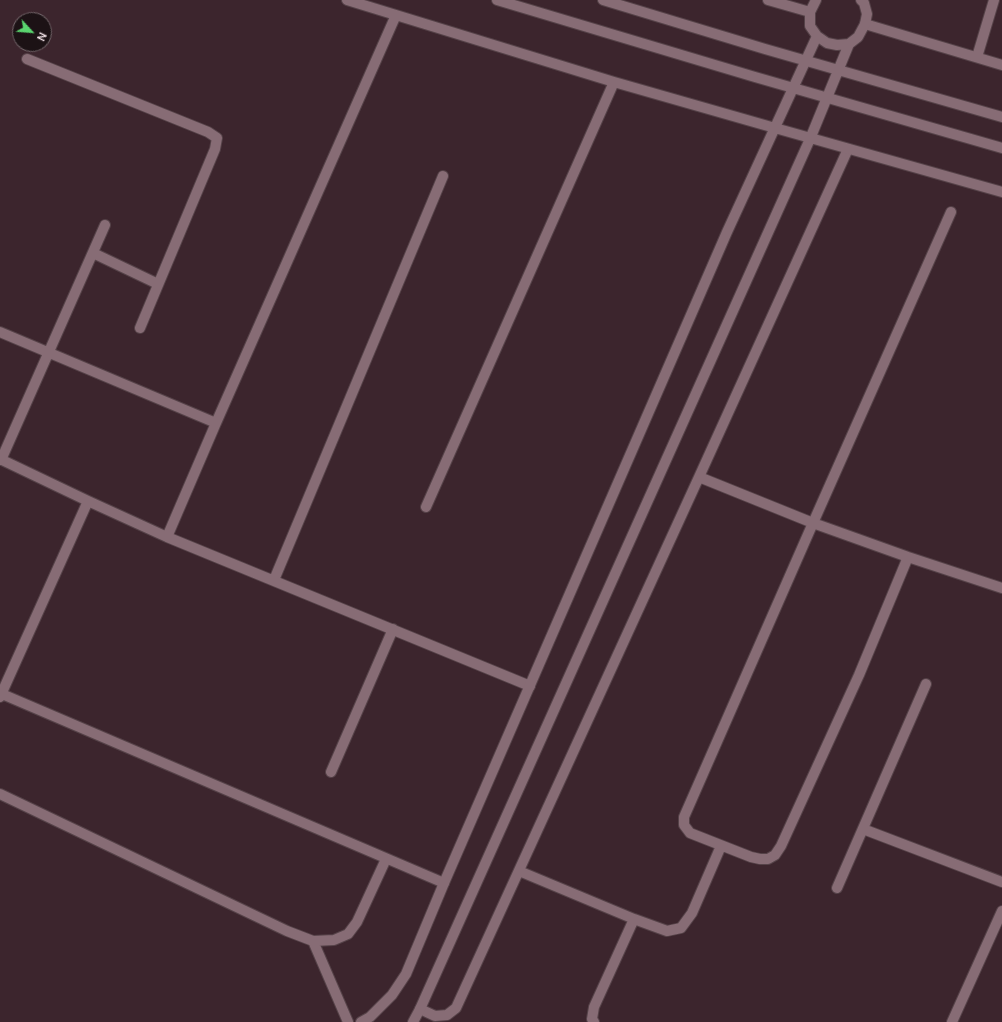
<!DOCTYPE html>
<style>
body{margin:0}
#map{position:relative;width:1002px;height:1022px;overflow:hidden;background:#3c252d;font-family:Manrope,sans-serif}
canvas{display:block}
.north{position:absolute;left:12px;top:12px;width:40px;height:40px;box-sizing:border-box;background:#1c1215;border:1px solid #73666a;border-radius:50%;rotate:116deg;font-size:11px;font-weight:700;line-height:16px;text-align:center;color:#f5e5ea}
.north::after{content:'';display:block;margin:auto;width:14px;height:18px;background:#5ad56f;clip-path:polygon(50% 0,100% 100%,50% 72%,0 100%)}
</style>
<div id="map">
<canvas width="1002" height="1022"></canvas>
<div class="north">N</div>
</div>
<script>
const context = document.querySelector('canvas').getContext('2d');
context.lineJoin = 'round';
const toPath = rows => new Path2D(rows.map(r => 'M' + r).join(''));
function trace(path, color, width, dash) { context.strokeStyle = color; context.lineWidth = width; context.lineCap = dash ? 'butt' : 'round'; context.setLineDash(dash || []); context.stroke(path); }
const minor = toPath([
 [347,0,614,82,775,128],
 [768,0,810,12],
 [865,24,1002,65],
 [977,57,994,0],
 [27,59,208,132,217,138,215,149,140,328],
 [93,253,158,284],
 [0,332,216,423,167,537],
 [216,423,396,15],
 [0,459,88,501,167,537,530,686],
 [1,460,105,225],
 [699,477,813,523,908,557,1002,588],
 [426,507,614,82],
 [908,557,859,675,781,846,775,855,768,859,760,859,751,857,690,833,684,825,684,817,813,523,951,212],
 [274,580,443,176],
 [2,694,444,883],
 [0,697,88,501],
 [331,772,393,629],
 [0,794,287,931,313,941,334,940,348,934,357,922,386,859],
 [863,829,1002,882],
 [519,871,634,919,667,931,681,928,692,913,721,846],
 [837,888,926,684],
 [313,941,348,1022],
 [420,1009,435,1016,447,1015,456,1008,699,477,848,149],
 [594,1022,592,1019,594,1007,634,919],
 [952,1022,1002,911]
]);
const tertiary = toPath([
 [497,0,755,77,1002,148],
 [603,0,765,49,1002,117],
 [816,0,810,12,810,26,817,36,827,43,837,45,849,44,858,37,865,24,867,14,864,3,861,0],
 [775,128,1002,192],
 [361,1022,370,1017,392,995,406,974,444,883,727,232,817,36],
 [413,1022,420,1009,810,139,849,44]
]);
trace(minor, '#554248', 12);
trace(tertiary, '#554248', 12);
trace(minor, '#876c75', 10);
trace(tertiary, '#876c75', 10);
</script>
